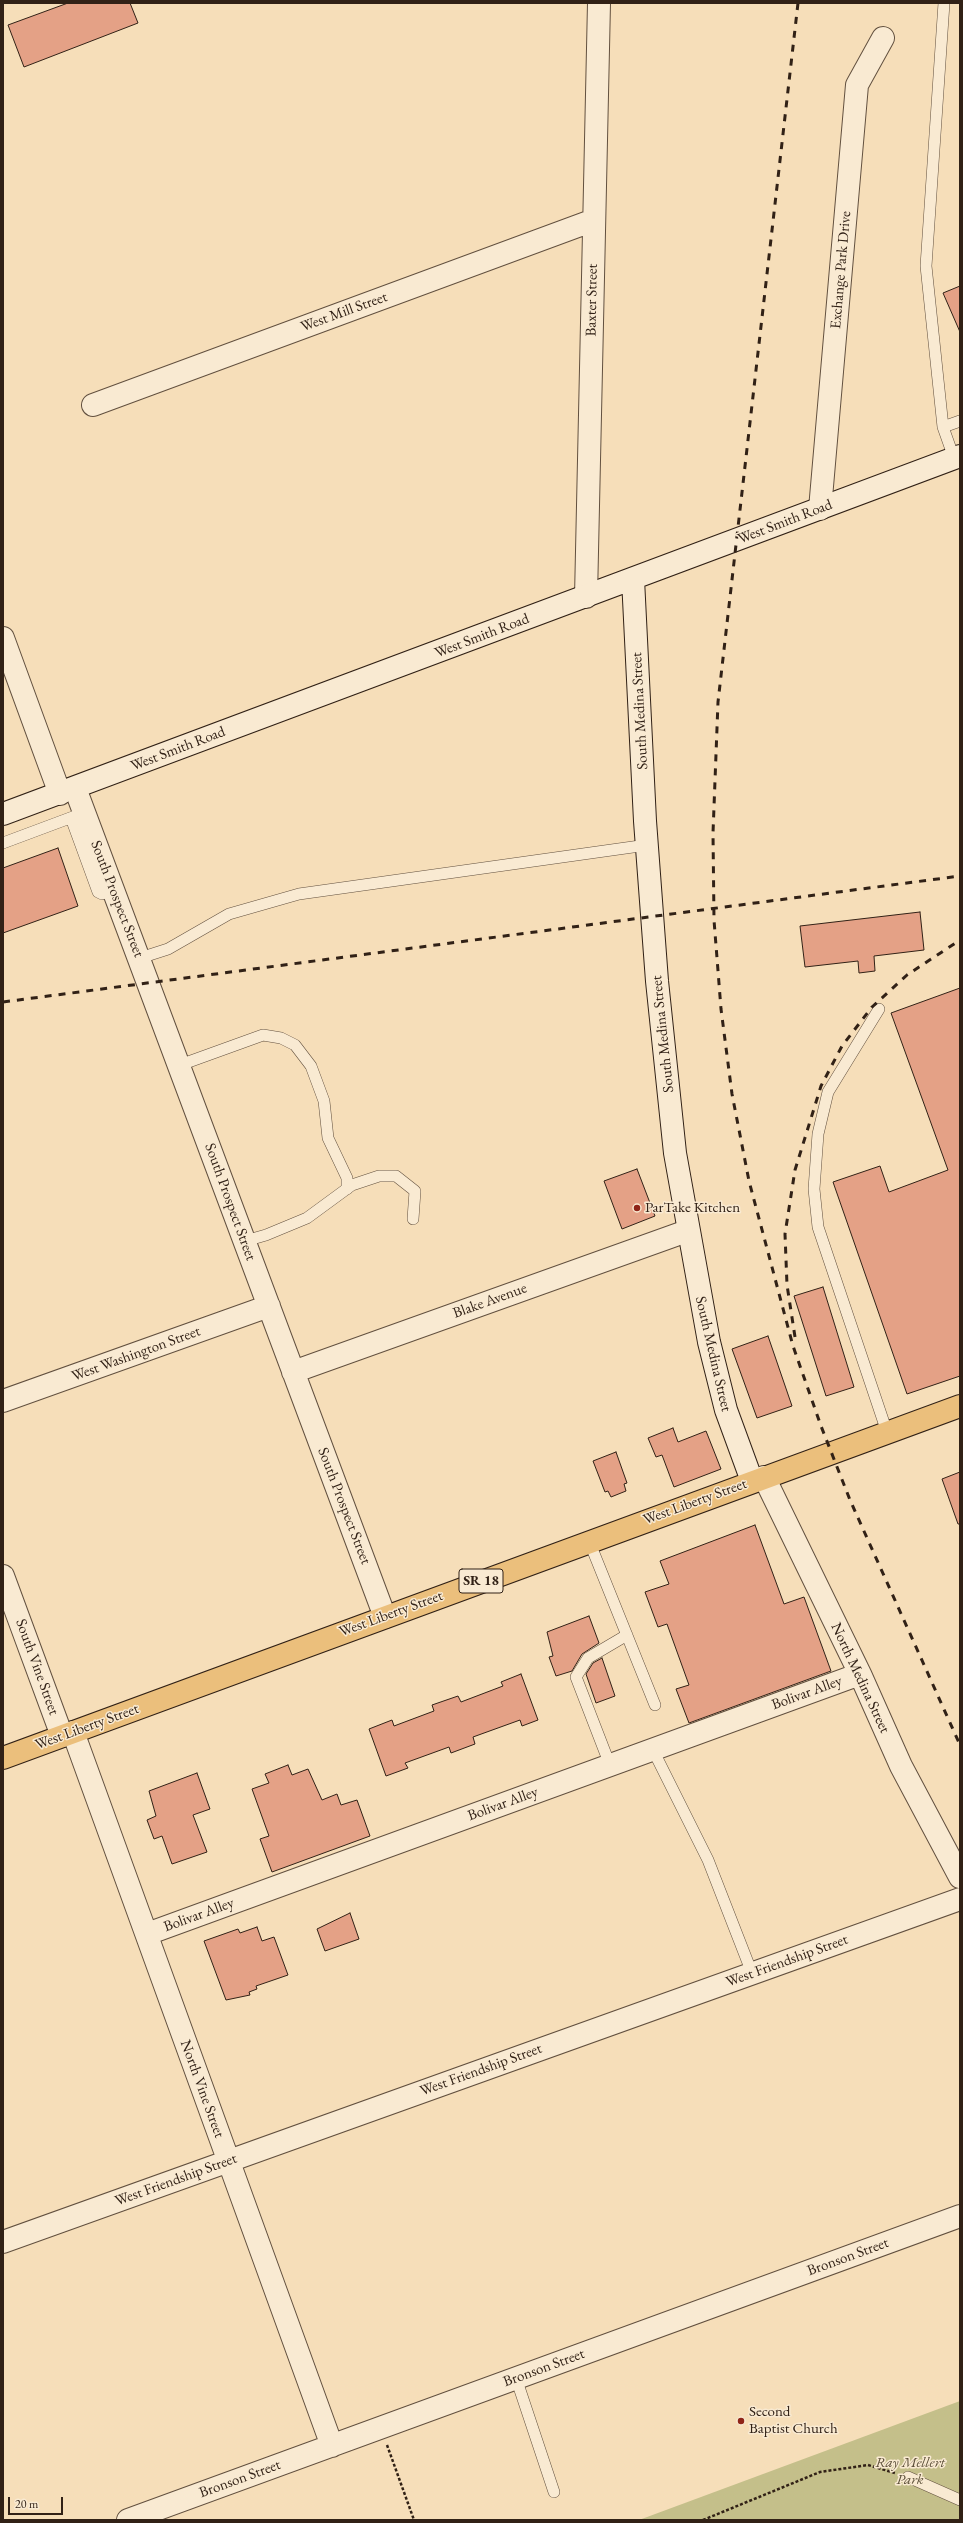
<!DOCTYPE html>
<style>
body{margin:0}
#map{position:relative;width:963px;height:2523px;overflow:hidden;background:#f6deb9;font-family:"EB Garamond",serif}
canvas{display:block}
.frame{position:absolute;inset:0;border:4px solid #312116;pointer-events:none}
.scale{position:absolute;left:8px;top:2497px;width:55px;height:18px;box-sizing:border-box;border:2px solid #312116;border-top:0;padding-left:5px;font-size:12px;line-height:14px;white-space:nowrap;color:#312116;-webkit-text-stroke:3px #f9ead2;paint-order:stroke}
</style>
<div id="map">
<canvas width="963" height="2523"></canvas>
<div class="frame"></div>
<div class="scale">20 m</div>
</div>
<script>
const context = document.querySelector('canvas').getContext('2d');
context.lineJoin = 'round';
function fill(path, color) { context.fillStyle = color; context.fill(path, 'evenodd'); }
const toPath = rows => new Path2D(rows.map(r => 'M' + r).join(''));
function trace(path, color, width, dash) { context.strokeStyle = color; context.lineWidth = width; context.lineCap = dash ? 'butt' : 'round'; context.setLineDash(dash || []); context.stroke(path); }
function drawText(font, color, halo, rows, align = 'center') {
  context.font = font + ' "EB Garamond",serif'; context.lineWidth = 3; context.setLineDash([]); context.textBaseline = 'middle'; context.strokeStyle = halo; context.fillStyle = color; for (const [text, x, y, turn = 0] of rows) {
    context.save(); context.translate(x, y); context.rotate((+turn || 0) * Math.PI / 180); context.textAlign = isNaN(turn) ? turn : align; if (halo) context.strokeText(text, 0, 0); context.fillText(text, 0, 0); context.restore();
  }
}
fill(toPath([
 [960,2401,960,2520,639,2520]
]), '#c4bf8a');
const building = toPath([
 [68,3,130,3,138,23,24,67,8,25,68,3],
 [960,286,960,332,943,293,960,286],
 [58,848,78,906,3,933,3,868,58,848],
 [920,912,924,950,874,956,875,971,859,973,858,961,805,967,800,926,920,912],
 [960,988,960,1376,907,1394,833,1182,880,1166,889,1192,948,1170,891,1013,960,988],
 [637,1169,655,1216,622,1229,604,1181,637,1169],
 [823,1287,854,1387,826,1396,794,1296,823,1287],
 [768,1336,792,1406,757,1418,732,1349,768,1336],
 [673,1428,678,1442,706,1431,721,1469,674,1487,662,1455,656,1457,648,1438,673,1428],
 [616,1452,627,1483,624,1484,626,1491,611,1497,608,1491,605,1492,593,1461,616,1452],
 [960,1472,960,1524,958,1524,942,1479,960,1472],
 [755,1525,784,1604,804,1597,831,1671,689,1723,676,1689,689,1685,667,1624,658,1627,645,1592,669,1584,660,1561,755,1525],
 [589,1616,599,1643,582,1654,572,1671,556,1676,549,1657,553,1656,547,1632,589,1616],
 [602,1658,615,1696,596,1703,586,1674,593,1663,602,1658],
 [521,1674,538,1720,522,1726,520,1720,473,1737,475,1744,451,1753,449,1747,405,1763,408,1768,386,1776,369,1729,392,1720,394,1726,434,1711,432,1705,458,1696,461,1702,503,1686,501,1682,521,1674],
 [288,1765,292,1775,308,1769,322,1800,337,1794,341,1805,357,1800,370,1836,272,1872,260,1839,269,1836,252,1789,269,1783,265,1774,288,1765],
 [197,1773,210,1809,193,1815,207,1852,172,1864,162,1836,154,1839,147,1820,156,1816,149,1791,197,1773],
 [350,1913,359,1939,325,1951,317,1929,350,1913],
 [257,1927,262,1941,274,1937,288,1975,256,1986,257,1989,249,1992,250,1995,226,2000,204,1941,238,1929,240,1933,257,1927]
]);
fill(building, '#e4a186');
trace(building, '#312116', 1);
const lane = toPath([
 [944,3,926,266,943,427,954,458],
 [943,427,960,421],
 [71,818,98,892,102,894,114,890],
 [3,843,78,815],
 [140,958,168,949,229,914,299,894,647,845],
 [879,1009,828,1092,818,1134,814,1189,818,1227,887,1432],
 [180,1065,263,1035,281,1038,295,1045,311,1066,324,1101,328,1138,347,1178,347,1189],
 [245,1241,266,1235,307,1218,352,1185,379,1176,396,1176,415,1191,413,1219],
 [589,1541,655,1705],
 [653,1750,708,1860,752,1973],
 [610,1765,576,1677,588,1658,627,1635],
 [516,2378,554,2492],
 [908,2477,960,2500]
]);
const street = toPath([
 [93,405,594,220],
 [820,509,857,85,883,38],
 [586,597,599,3],
 [3,638,60,794],
 [75,788,385,1617],
 [293,1372,687,1231],
 [3,1401,269,1306],
 [764,1477,860,1674,901,1766,960,1877],
 [3,1576,62,1736],
 [73,1732,332,2446],
 [147,1934,860,1674],
 [3,2242,960,1899],
 [128,2520,960,2216]
]);
const secondary = toPath([
 [633,579,645,821,657,981,675,1153,709,1342,726,1410,752,1481],
 [3,814,960,456]
]);
const highway = toPath([
 [3,1758,960,1406]
]);
trace(lane, '#62503f', 12);
trace(street, '#62503f', 24);
trace(secondary, '#312116', 24);
trace(highway, '#312116', 24);
trace(toPath([
 [387,2445,414,2520],
 [703,2520,820,2472,868,2465,895,2473]
]), '#312116', 2.5, [3, 2]);
trace(lane, '#f9ead2', 11);
trace(street, '#f9ead2', 22);
trace(secondary, '#f9ead2', 22);
trace(highway, '#ebbf7c', 22);
trace(toPath([
 [798,3,718,702,713,833,714,920,721,1009,732,1094,749,1181,793,1346,821,1426,850,1500,960,1745],
 [3,1002,960,876],
 [795,1337,787,1285,785,1234,795,1170,821,1086,842,1046,872,1007,907,975,960,940]
]), '#312116', 3, [7, 7]);
for (const [x, y, r, color] of [
 [637,1208,4,"#8f2418"],
 [741,2421,4,"#8f2418"]
]) { const dot = new Path2D(); dot.arc(x, y, r, 0, 2 * Math.PI); context.fillStyle = color; context.fill(dot); trace(dot, '#f9ead2', 1.5); }
for (const [x, y, w] of [
 [481,1581,44]
]) { const box = new Path2D(); box.roundRect(x - w / 2, y - 12, w, 24, 3); context.fillStyle = '#f9ead2'; context.fill(box); trace(box, '#312116', 1); }
drawText('bold 14px', '#312116', null, [
 ["SR 18",481,1581]
]);
drawText('15px', '#312116', '#f9ead2', [
 ["Exchange Park Drive",841,270,-85],
 ["Baxter Street",592,300,-89],
 ["West Mill Street",344,312,-20],
 ["West Smith Road",785,522,-21],
 ["West Smith Road",482,636,-21],
 ["South Medina Street",640,711,-93],
 ["West Smith Road",178,749,-21],
 ["South Prospect Street",117,899,69],
 ["South Medina Street",663,1034,-96],
 ["South Prospect Street",230,1202,70],
 ["Blake Avenue",490,1301,-20],
 ["West Washington Street",136,1354,-20],
 ["South Medina Street",713,1354,77],
 ["West Liberty Street",695,1502,-20],
 ["South Prospect Street",344,1506,69],
 ["West Liberty Street",391,1614,-20],
 ["South Vine Street",37,1667,70],
 ["North Medina Street",860,1678,65],
 ["Bolivar Alley",807,1693,-20],
 ["West Liberty Street",87,1727,-20],
 ["Bolivar Alley",503,1804,-20],
 ["Bolivar Alley",199,1915,-20],
 ["West Friendship Street",787,1961,-20],
 ["West Friendship Street",481,2070,-20],
 ["North Vine Street",202,2089,70],
 ["West Friendship Street",176,2180,-20],
 ["Bronson Street",848,2257,-20],
 ["Bronson Street",544,2368,-20],
 ["Bronson Street",240,2479,-20]
]);
drawText('15px', '#312116', '#f9ead2', [
 ["ParTake Kitchen",645,1208],
 ["Second",749,2412],
 ["Baptist Church",749,2429]
], 'left');
drawText('italic 15px', '#5d5039', '#f9ead2', [
 ["Ray Mellert",910,2463],
 ["Park",910,2480]
]);
</script>
